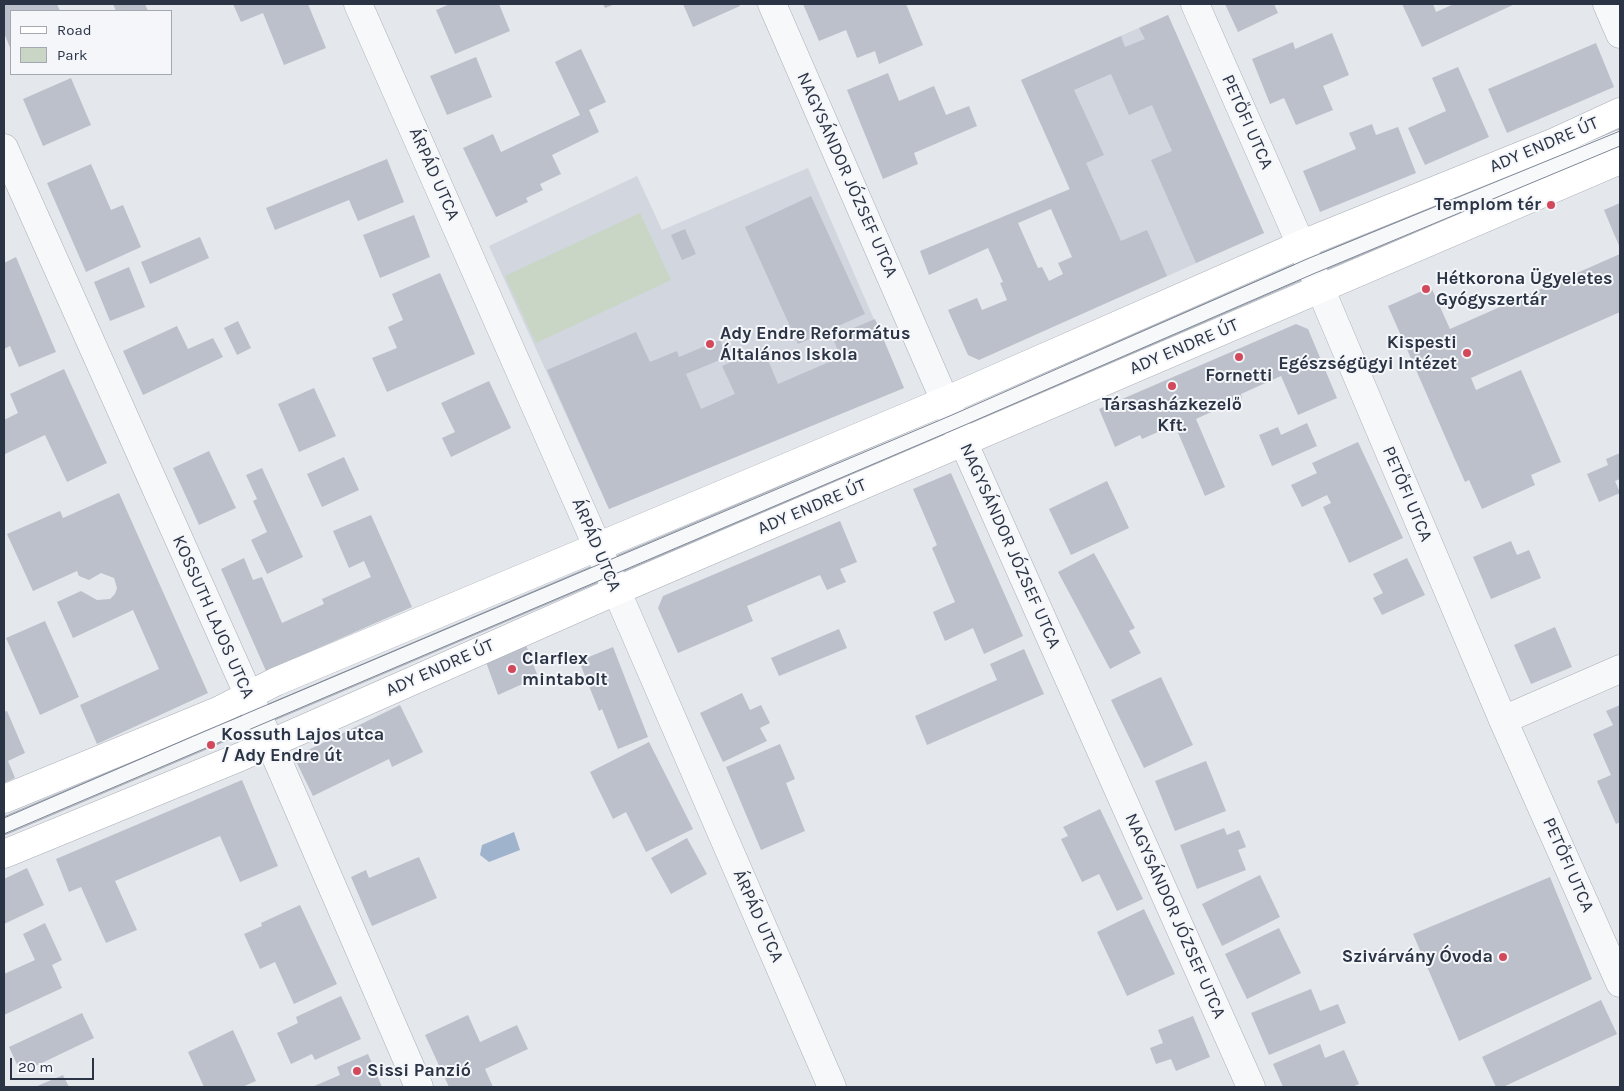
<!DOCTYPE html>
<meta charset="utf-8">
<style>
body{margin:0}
#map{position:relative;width:1624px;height:1091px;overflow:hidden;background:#e4e7ec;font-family:Karla,sans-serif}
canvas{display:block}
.frame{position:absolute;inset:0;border:5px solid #2b3445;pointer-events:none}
.legend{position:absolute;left:10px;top:10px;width:162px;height:65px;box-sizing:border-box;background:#f4f6f9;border:1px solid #a4a8b1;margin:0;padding:6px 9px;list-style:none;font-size:15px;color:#2b3445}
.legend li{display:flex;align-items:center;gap:10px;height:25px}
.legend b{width:25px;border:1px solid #a4a8b1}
.scale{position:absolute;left:10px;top:1058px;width:84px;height:22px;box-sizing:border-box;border:2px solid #2b3445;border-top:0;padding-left:6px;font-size:15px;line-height:18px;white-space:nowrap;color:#2b3445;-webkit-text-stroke:4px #f4f6f9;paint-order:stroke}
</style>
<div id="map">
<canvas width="1624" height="1091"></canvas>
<div class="frame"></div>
<ul class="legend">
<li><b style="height:6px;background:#fff"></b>Road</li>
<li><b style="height:14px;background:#c9d6c5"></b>Park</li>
</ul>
<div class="scale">20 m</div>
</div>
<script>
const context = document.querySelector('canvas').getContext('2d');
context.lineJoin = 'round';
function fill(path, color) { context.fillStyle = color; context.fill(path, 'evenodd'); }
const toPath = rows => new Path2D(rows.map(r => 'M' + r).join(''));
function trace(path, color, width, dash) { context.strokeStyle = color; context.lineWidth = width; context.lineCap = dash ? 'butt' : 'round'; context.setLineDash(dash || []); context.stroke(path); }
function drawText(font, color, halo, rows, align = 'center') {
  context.font = font + ' Karla,sans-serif'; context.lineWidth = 4; context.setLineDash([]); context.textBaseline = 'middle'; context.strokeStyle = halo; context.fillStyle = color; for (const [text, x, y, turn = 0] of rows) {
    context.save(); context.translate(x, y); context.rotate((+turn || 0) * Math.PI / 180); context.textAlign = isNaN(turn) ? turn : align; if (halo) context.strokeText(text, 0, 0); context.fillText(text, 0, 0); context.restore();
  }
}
fill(toPath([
 [1168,15,1264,233,1118,298,1021,80],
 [808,168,904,388,609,509,489,246,637,176,662,230]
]), '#d2d6de');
fill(toPath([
 [640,213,671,280,536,343,505,276]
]), '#c9d6c5');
fill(toPath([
 [514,832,520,850,489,862,480,855,482,845]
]), '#9fb4cc');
fill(toPath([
 [4,4,57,4,60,11,11,11,11,50,4,33],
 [113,4,145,4,148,11,116,11],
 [233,4,308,4,326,48,284,65,263,13,241,22],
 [450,4,499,4,510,31,455,54,436,10],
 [603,4,615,4,605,8],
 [683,4,739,4,740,6,693,27],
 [803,4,906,4,923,45,879,64,875,51,857,58,846,30,819,41],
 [1225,4,1274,4,1278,13,1238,32],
 [1402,4,1433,4,1436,12,1454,4,1515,4,1422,47],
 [1168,15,1264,233,1196,263,1151,160,1172,151,1152,105,1129,115,1111,74,1074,90,1104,155,1086,163,1121,241,1147,230,1167,276,979,360,968,355,948,310,977,298,982,310,1007,300,1000,283,1003,282,988,248,929,275,920,251,1070,189,1021,80,1121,36,1125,47,1145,39,1139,28],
 [1051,209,1072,257,1058,263,1063,274,1049,281,1042,267,1038,268,1018,223],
 [1332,33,1349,75,1323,86,1333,110,1296,125,1284,98,1270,104,1252,59,1293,42,1295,49],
 [1596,43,1614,87,1507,133,1488,89],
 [581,49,606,102,589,110,599,132,552,155,561,174,540,184,543,190,526,198,528,202,496,217,463,148,493,134,501,152,580,115,555,62],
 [476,57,492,97,447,115,430,76],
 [1458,67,1489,137,1425,165,1408,128,1446,111,1432,78],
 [888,73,899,101,934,86,946,115,969,106,977,126,914,153,918,164,883,179,847,90],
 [71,78,91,125,43,146,23,99],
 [1372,124,1376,135,1398,127,1416,173,1320,212,1303,171,1356,149,1349,133],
 [387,159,404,202,358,221,349,200,275,230,266,208],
 [91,164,111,210,123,205,141,247,86,272,47,183],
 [811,196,865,314,798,344,745,227],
 [1620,203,1620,248,1604,210],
 [414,215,430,257,380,278,363,235],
 [685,229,696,254,682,260,671,235],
 [200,237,209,258,150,284,141,262],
 [1620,254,1620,312,1471,378,1476,390,1521,370,1561,462,1531,475,1535,485,1482,509,1469,480,1465,482,1388,306,1431,287,1450,329],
 [16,257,56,352,19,367,10,346,4,349,4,263],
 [129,267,145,307,110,321,94,282],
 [440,273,475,354,387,392,372,358,397,348,388,327,403,320,392,294],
 [875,319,904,388,609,509,547,370,636,332,650,362,677,351,679,357,720,340,727,357,686,374,701,409,735,394,722,366,763,348,778,384,841,357,832,337],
 [238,321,251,348,237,355,224,328],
 [1296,324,1308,329,1337,398,1298,415,1281,376,1241,394,1242,398,1196,419,1225,487,1205,496,1173,421,1157,428,1158,432,1142,439,1140,435,1115,447,1099,409],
 [177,326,188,349,213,338,223,357,143,395,123,351],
 [64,369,107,463,67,482,45,435,5,454,4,452,4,420,18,413,10,394],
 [489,381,511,428,451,457,442,438,455,432,441,403],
 [314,388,336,436,299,452,278,404],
 [1307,423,1317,446,1272,466,1259,435,1278,427,1281,435],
 [1358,442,1403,538,1349,563,1323,507,1331,503,1327,495,1302,507,1291,485,1317,473,1312,463],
 [209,451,236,508,199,525,173,468],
 [1620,453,1620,479,1615,481,1620,493,1599,502,1587,474,1608,465,1606,459],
 [344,457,359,490,322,507,307,474],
 [262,468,303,557,267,574,251,540,267,532,253,501,257,499,246,475],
 [951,473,1023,636,984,654,973,628,945,641,933,612,955,602,932,548,937,545,913,489],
 [1107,481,1129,528,1071,555,1049,509],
 [119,493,208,693,97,744,80,705,159,669,133,610,73,638,57,602,81,591,97,600,110,599,115,594,117,588,114,578,101,573,89,580,79,576,77,571,33,591,7,534,60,511,63,518],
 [371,515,412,607,266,671,221,569,244,558,253,580,262,577,282,623,324,604,322,599,371,577,364,561,349,568,333,531],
 [840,521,857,562,840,569,846,582,827,590,820,575,747,606,753,621,678,653,658,608,663,596],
 [1511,541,1517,555,1529,550,1541,578,1491,599,1473,557],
 [1094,553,1135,628,1129,631,1141,653,1110,669,1058,572],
 [1407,558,1425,595,1382,615,1373,598,1383,593,1373,574],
 [45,621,79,697,40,715,6,638],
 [1555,627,1572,667,1531,684,1514,645],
 [839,629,847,648,779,676,771,658],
 [526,645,538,677,498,695,486,662],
 [613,647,648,737,618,749,602,709,599,711,579,661],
 [1024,649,1044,694,927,745,915,716,997,680,990,664],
 [1161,677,1193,745,1144,768,1111,700],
 [742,693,750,710,761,705,770,723,760,728,767,741,723,762,700,713],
 [400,705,423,752,392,767,389,759,313,796,294,757],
 [1620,705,1620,822,1616,824,1597,781,1611,775,1593,734,1613,725,1606,711],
 [7,711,25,753,8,761,15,778,4,783,4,712],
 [649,742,693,829,646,852,626,812,613,819,590,772],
 [780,744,795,779,786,783,805,831,761,850,726,767],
 [1206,761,1226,811,1175,831,1155,781],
 [242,780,278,866,240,882,220,836,115,881,137,930,106,943,81,887,69,892,56,859],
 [1100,809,1143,899,1117,911,1099,874,1082,882,1061,839,1068,836,1063,827],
 [1224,828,1227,835,1239,830,1246,847,1238,850,1246,870,1197,889,1180,845],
 [687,838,707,874,671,894,651,858],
 [419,857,437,898,372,926,351,877,366,870,369,878],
 [27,868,44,905,4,924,4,879],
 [1260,875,1280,917,1222,946,1202,904],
 [1550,877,1592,979,1459,1041,1413,934],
 [300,905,337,984,294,1004,275,962,260,969,244,934,262,926,261,923],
 [1144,909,1175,974,1127,996,1097,932],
 [45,923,62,960,52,965,62,988,4,1015,4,974,35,960,23,934],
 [1279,928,1301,973,1247,999,1225,954],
 [1311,989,1320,1011,1338,1004,1346,1023,1269,1055,1251,1013],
 [341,996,361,1039,315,1060,312,1054,291,1064,277,1033,298,1023,296,1017],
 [1601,1000,1617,1034,1503,1087,1496,1087,1482,1057],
 [82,1013,94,1038,21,1073,9,1047],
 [468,1015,480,1042,517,1025,528,1049,485,1069,493,1087,449,1087,425,1035],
 [1193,1016,1210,1057,1176,1071,1171,1059,1156,1064,1150,1048,1163,1043,1158,1030],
 [233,1030,256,1081,242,1087,204,1087,188,1052],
 [1320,1044,1325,1058,1344,1050,1359,1084,1352,1087,1283,1087,1273,1064],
 [368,1054,382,1087,312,1087,340,1075,337,1067],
 [63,1075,69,1087,35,1087]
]), '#bbc0ca');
const lane = toPath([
 [4,826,955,421,1310,267,1620,138]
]);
const street = toPath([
 [358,4,598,548,832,1087],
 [772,4,945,401,1251,1087],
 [1195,4,1320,288,1503,720,1620,983],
 [1607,4,1620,34],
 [4,148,270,743,419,1087],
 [1503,720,1620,669]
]);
const secondary = toPath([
 [4,799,218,711,275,682,945,401,1300,245,1555,142,1620,112],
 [4,854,240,757,616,591,1620,160]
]);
trace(lane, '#a9aeb7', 18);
trace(street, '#a9aeb7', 29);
trace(secondary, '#a9aeb7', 29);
trace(lane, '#f7f8fa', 16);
trace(street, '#f7f8fa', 28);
trace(secondary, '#fff', 28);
trace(toPath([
 [4,818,191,737,952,415,1307,259,1620,131],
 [4,834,958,428,1313,274,1620,146]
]), '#7d8696', 1);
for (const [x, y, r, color] of [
 [1551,205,5,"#d1495b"],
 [1426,289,5,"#d1495b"],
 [710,344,5,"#d1495b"],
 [1467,353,5,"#d1495b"],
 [1239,357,5,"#d1495b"],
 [1172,386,5,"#d1495b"],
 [512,669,5,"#d1495b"],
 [211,745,5,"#d1495b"],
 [1503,957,5,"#d1495b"],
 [357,1071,5,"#d1495b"]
]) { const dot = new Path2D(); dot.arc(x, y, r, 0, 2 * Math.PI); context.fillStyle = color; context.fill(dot); trace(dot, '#f4f6f9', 2); }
drawText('18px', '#2b3445', '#f4f6f9', [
 ["PETŐFI UTCA",1247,122,66],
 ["ADY ENDRE ÚT",1544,145,-23],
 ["ÁRPÁD UTCA",434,174,66],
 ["NAGYSÁNDOR JÓZSEF UTCA",847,175,66],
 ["ADY ENDRE ÚT",1184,347,-23],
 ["PETŐFI UTCA",1407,494,67],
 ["ADY ENDRE ÚT",812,507,-23],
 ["ÁRPÁD UTCA",596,545,67],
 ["NAGYSÁNDOR JÓZSEF UTCA",1010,546,66],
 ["KOSSUTH LAJOS UTCA",213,617,66],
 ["ADY ENDRE ÚT",440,668,-24],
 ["PETŐFI UTCA",1568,865,66],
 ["ÁRPÁD UTCA",758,916,66],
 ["NAGYSÁNDOR JÓZSEF UTCA",1175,916,66]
]);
drawText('bold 18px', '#2b3445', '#f4f6f9', [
 ["Templom tér",1541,205,"right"],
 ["Hétkorona Ügyeletes",1436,279],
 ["Gyógyszertár",1436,300],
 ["Ady Endre Református",720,334],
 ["Általános Iskola",720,355],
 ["Kispesti",1457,343,"right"],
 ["Egészségügyi Intézet",1457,364,"right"],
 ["Fornetti",1239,376,"center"],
 ["Társasházkezelő",1172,405,"center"],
 ["Kft.",1172,426,"center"],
 ["Clarflex",522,659],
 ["mintabolt",522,680],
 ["Kossuth Lajos utca",221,735],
 ["/ Ady Endre út",221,756],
 ["Szivárvány Óvoda",1493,957,"right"],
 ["Sissi Panzió",367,1071]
], 'left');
</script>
